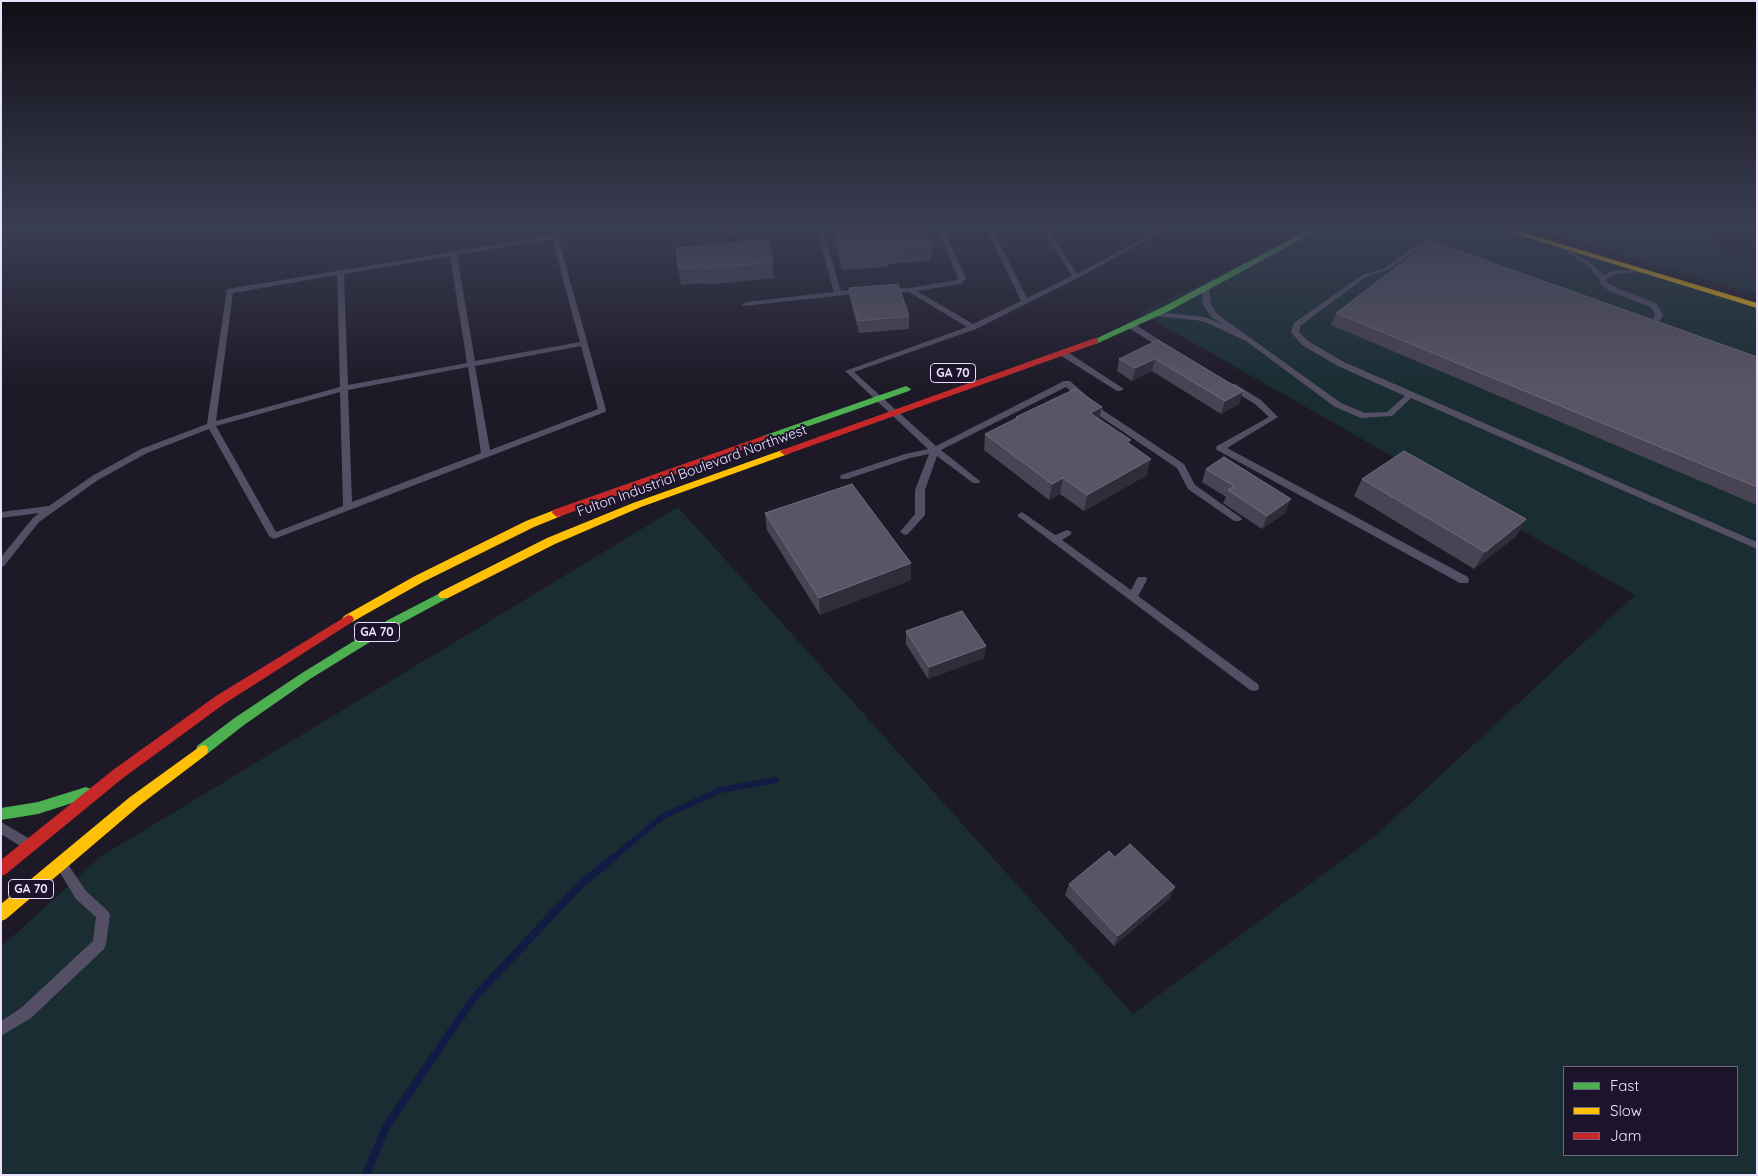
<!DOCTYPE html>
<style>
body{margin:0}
#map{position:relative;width:1758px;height:1176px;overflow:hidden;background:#1d1926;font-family:Quicksand,sans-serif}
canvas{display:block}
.frame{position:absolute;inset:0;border:2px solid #e9e1fc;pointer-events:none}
.legend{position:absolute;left:1563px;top:1066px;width:175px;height:90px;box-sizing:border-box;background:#1c142b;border:1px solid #6e667f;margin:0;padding:6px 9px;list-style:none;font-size:15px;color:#e9e1fc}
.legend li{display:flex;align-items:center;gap:10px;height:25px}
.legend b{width:25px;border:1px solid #6e667f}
</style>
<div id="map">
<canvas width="1758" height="1176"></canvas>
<div class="frame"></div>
<ul class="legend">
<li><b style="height:6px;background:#4caf50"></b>Fast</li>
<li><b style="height:6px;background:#ffc107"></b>Slow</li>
<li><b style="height:6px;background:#c62828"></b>Jam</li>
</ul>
</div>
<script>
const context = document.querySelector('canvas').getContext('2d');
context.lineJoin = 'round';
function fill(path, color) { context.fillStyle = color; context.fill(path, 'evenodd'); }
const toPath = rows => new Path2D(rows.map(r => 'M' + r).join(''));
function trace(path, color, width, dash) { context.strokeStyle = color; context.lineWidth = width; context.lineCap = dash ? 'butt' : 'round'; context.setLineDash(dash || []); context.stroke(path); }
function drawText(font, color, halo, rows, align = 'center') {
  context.font = font + ' Quicksand,sans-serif'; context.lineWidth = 4; context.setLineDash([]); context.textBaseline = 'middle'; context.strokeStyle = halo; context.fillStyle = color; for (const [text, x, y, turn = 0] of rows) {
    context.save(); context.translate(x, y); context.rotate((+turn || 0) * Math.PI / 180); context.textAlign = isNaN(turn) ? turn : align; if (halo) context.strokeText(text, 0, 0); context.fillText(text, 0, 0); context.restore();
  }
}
fill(toPath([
 [1316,228,1508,228,1757,303,1757,1175,1,1175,1,947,100,857,678,507,1133,1014,1375,836,1635,595,1141,313],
 [1564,1067,1737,1067,1737,1155,1564,1155],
 [1532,228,1708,228,1726,252,1757,261,1757,295]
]), '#192d32');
trace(toPath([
 [613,858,662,817,720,790,776,780]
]), '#121b44', 6);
trace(toPath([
 [366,1175,386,1127,473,999,579,886,614,857]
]), '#121b44', 8);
fill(toPath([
 [726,228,732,228,732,230,755,228,728,235,725,233,726,228],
 [816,228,822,228,841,291,861,289,865,291,864,293,743,306,742,304,746,302,834,292,816,228],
 [937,228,943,228,966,278,961,284,917,291,973,324,1021,301,986,228,992,228,1027,298,1072,276,1041,228,1047,228,1077,274,1162,228,1170,228,1078,278,976,329,854,372,936,446,1064,381,1070,381,1104,411,1184,464,1195,485,1240,517,1242,519,1240,521,1234,521,1188,489,1177,468,1098,415,1066,387,941,450,980,481,979,483,973,483,937,456,925,490,925,515,908,534,905,535,900,532,915,514,915,490,929,454,910,458,847,479,841,479,840,477,841,475,905,454,928,449,845,371,967,327,909,292,888,293,884,291,888,289,910,288,956,280,958,278,937,228],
 [555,235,558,237,606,410,605,412,274,539,269,536,209,429,147,453,98,480,39,522,4,566,1,567,1,557,33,518,39,513,1,518,1,512,49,506,92,476,141,449,207,424,227,289,555,235],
 [552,239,580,342,475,361,457,255,552,239],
 [450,256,467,363,348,385,344,274,450,256],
 [337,275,340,387,216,421,233,293,337,275],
 [581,346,598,409,490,450,475,366,581,346],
 [468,367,481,453,352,502,348,390,468,367],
 [340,392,343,506,276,532,216,426,340,392],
 [1423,240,1427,240,1444,247,1441,249,1426,244,1388,270,1366,277,1300,326,1299,332,1308,341,1344,362,1757,542,1757,549,1411,398,1392,416,1361,418,1335,407,1246,341,1203,321,1156,316,1152,314,1156,312,1205,317,1222,324,1211,317,1203,304,1202,288,1209,286,1211,304,1217,314,1341,403,1365,413,1387,412,1405,396,1338,366,1302,345,1291,332,1294,323,1362,275,1384,268,1423,240],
 [1565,249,1569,249,1593,265,1603,275,1616,270,1641,270,1641,272,1617,274,1606,279,1607,282,1617,288,1657,304,1663,315,1657,326,1651,326,1650,324,1655,315,1651,307,1611,292,1601,285,1599,279,1589,267,1565,251,1565,249],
 [1127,323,1133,323,1170,347,1169,349,1163,349,1127,327,1127,323],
 [1060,351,1066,351,1124,389,1120,391,1117,391,1060,355,1060,351],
 [1229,384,1235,384,1261,400,1278,417,1227,448,1468,577,1469,580,1468,583,1460,583,1217,450,1216,448,1217,446,1269,417,1255,404,1229,388,1229,384],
 [1022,512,1055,535,1067,530,1070,531,1072,533,1070,535,1062,540,1131,590,1138,577,1146,577,1147,580,1138,596,1258,684,1259,687,1258,690,1254,691,1250,690,1019,517,1017,515,1022,512],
 [1,822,30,839,32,843,30,847,26,849,22,847,1,834,1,822],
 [63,861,67,863,86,891,108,911,110,915,106,944,104,949,31,1018,1,1036,1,1021,21,1008,93,941,96,917,76,899,59,871,57,867,59,863,63,861]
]), '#544f65');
fill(toPath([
 [1312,228,1322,228,1169,311,1098,343,1095,344,1091,341,1163,307,1312,228],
 [906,386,911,389,909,391,769,440,763,440,761,438,763,436,906,386],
 [444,591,448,592,450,595,448,598,396,626,310,679,244,725,207,754,202,755,197,754,196,750,197,746,236,717,302,673,388,620,444,591],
 [86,787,91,789,93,793,91,797,38,814,1,820,1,808,38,802,86,787]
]), '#4caf50');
fill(toPath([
 [1496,228,1508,228,1757,303,1757,308,1496,228],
 [785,449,788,450,790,452,788,454,641,507,555,544,448,598,440,598,438,595,440,592,547,538,633,503,785,449],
 [557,509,562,513,561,516,534,527,423,582,352,622,348,623,344,622,342,619,344,616,415,576,526,521,557,509],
 [202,745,207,746,208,750,207,754,140,805,6,919,1,921,1,904,130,797,202,745]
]), '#ffc107');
fill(toPath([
 [1095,338,1098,339,1098,343,788,454,785,455,780,452,782,450,1095,338],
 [766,435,769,436,771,438,769,440,561,516,557,517,552,513,553,510,766,435],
 [348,615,352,616,354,619,352,622,224,704,123,778,6,874,1,876,1,860,113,770,216,696,348,615]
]), '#c62828');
fill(toPath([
 [833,228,925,228,932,245,931,261,888,264,888,267,842,270,833,234],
 [676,248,773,262,774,278,706,285,705,283,681,285,678,269],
 [849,288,909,316,909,329,859,333,850,300],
 [1336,313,1757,357,1757,505,1331,325],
 [1158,340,1243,391,1239,404,1221,414,1152,371,1132,381,1117,371,1119,359],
 [1016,417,1099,419,1130,444,1147,475,1084,511,1060,494,1049,500,984,450,985,434,1015,419],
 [1206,469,1286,512,1262,529,1223,503,1226,497,1202,482],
 [1362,479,1526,519,1515,537,1474,569,1354,496],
 [765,513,911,580,820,615,767,530],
 [906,631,984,658,928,679,906,644],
 [1069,884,1170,898,1114,946,1065,895]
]), '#494454');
fill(toPath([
 [1155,359,1152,371,1132,381,1135,368],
 [1243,391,1239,404,1221,414,1225,401],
 [1102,407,1098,423,1090,413],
 [1151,459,1147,475,1084,511,1087,495],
 [1063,478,1060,494,1049,500,1052,484],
 [1291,499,1286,512,1262,529,1267,516],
 [1526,519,1515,537,1474,569,1485,552],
 [911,563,911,580,820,615,819,598],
 [986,646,984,658,928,679,929,667],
 [1175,887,1170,898,1114,946,1118,936]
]), '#302c3a');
const building = toPath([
 [835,228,925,228,932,245,888,249,889,251,842,254,835,228],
 [768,239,773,262,703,269,703,267,678,269,676,248,768,239],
 [1431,241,1757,357,1757,487,1336,313,1431,241],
 [898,284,909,316,858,321,849,288,898,284],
 [1158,340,1243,391,1225,401,1155,359,1135,368,1119,359,1158,340],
 [1075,389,1102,407,1090,413,1131,440,1127,442,1151,459,1087,495,1063,478,1052,484,985,434,1017,418,1016,417,1075,389],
 [1404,451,1526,519,1485,552,1362,479,1404,451],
 [1224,457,1291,499,1267,516,1228,490,1234,486,1206,469,1224,457],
 [852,484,911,563,819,598,765,513,852,484],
 [962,611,986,646,929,667,906,631,962,611],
 [1130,844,1175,887,1118,936,1069,884,1109,851,1115,857,1130,844]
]);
fill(building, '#5a5566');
trace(building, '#716b7d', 1);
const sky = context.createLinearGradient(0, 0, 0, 393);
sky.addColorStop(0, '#100e15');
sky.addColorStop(0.58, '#3a3e52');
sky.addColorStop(1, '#3a3e5200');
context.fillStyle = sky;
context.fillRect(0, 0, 1758, 393);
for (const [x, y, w] of [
 [953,373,45],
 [377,632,45],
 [31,889,45]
]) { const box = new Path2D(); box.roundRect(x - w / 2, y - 9.5, w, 19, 4); context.fillStyle = '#1c142b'; context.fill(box); trace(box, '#e9e1fc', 1); }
drawText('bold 12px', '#e9e1fc', null, [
 ["GA 70",953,373],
 ["GA 70",377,632],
 ["GA 70",31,889]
]);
drawText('14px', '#e9e1fc', '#1c142b', [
 ["Fulton Industrial Boulevard Northwest",692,471,-20]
]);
</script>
